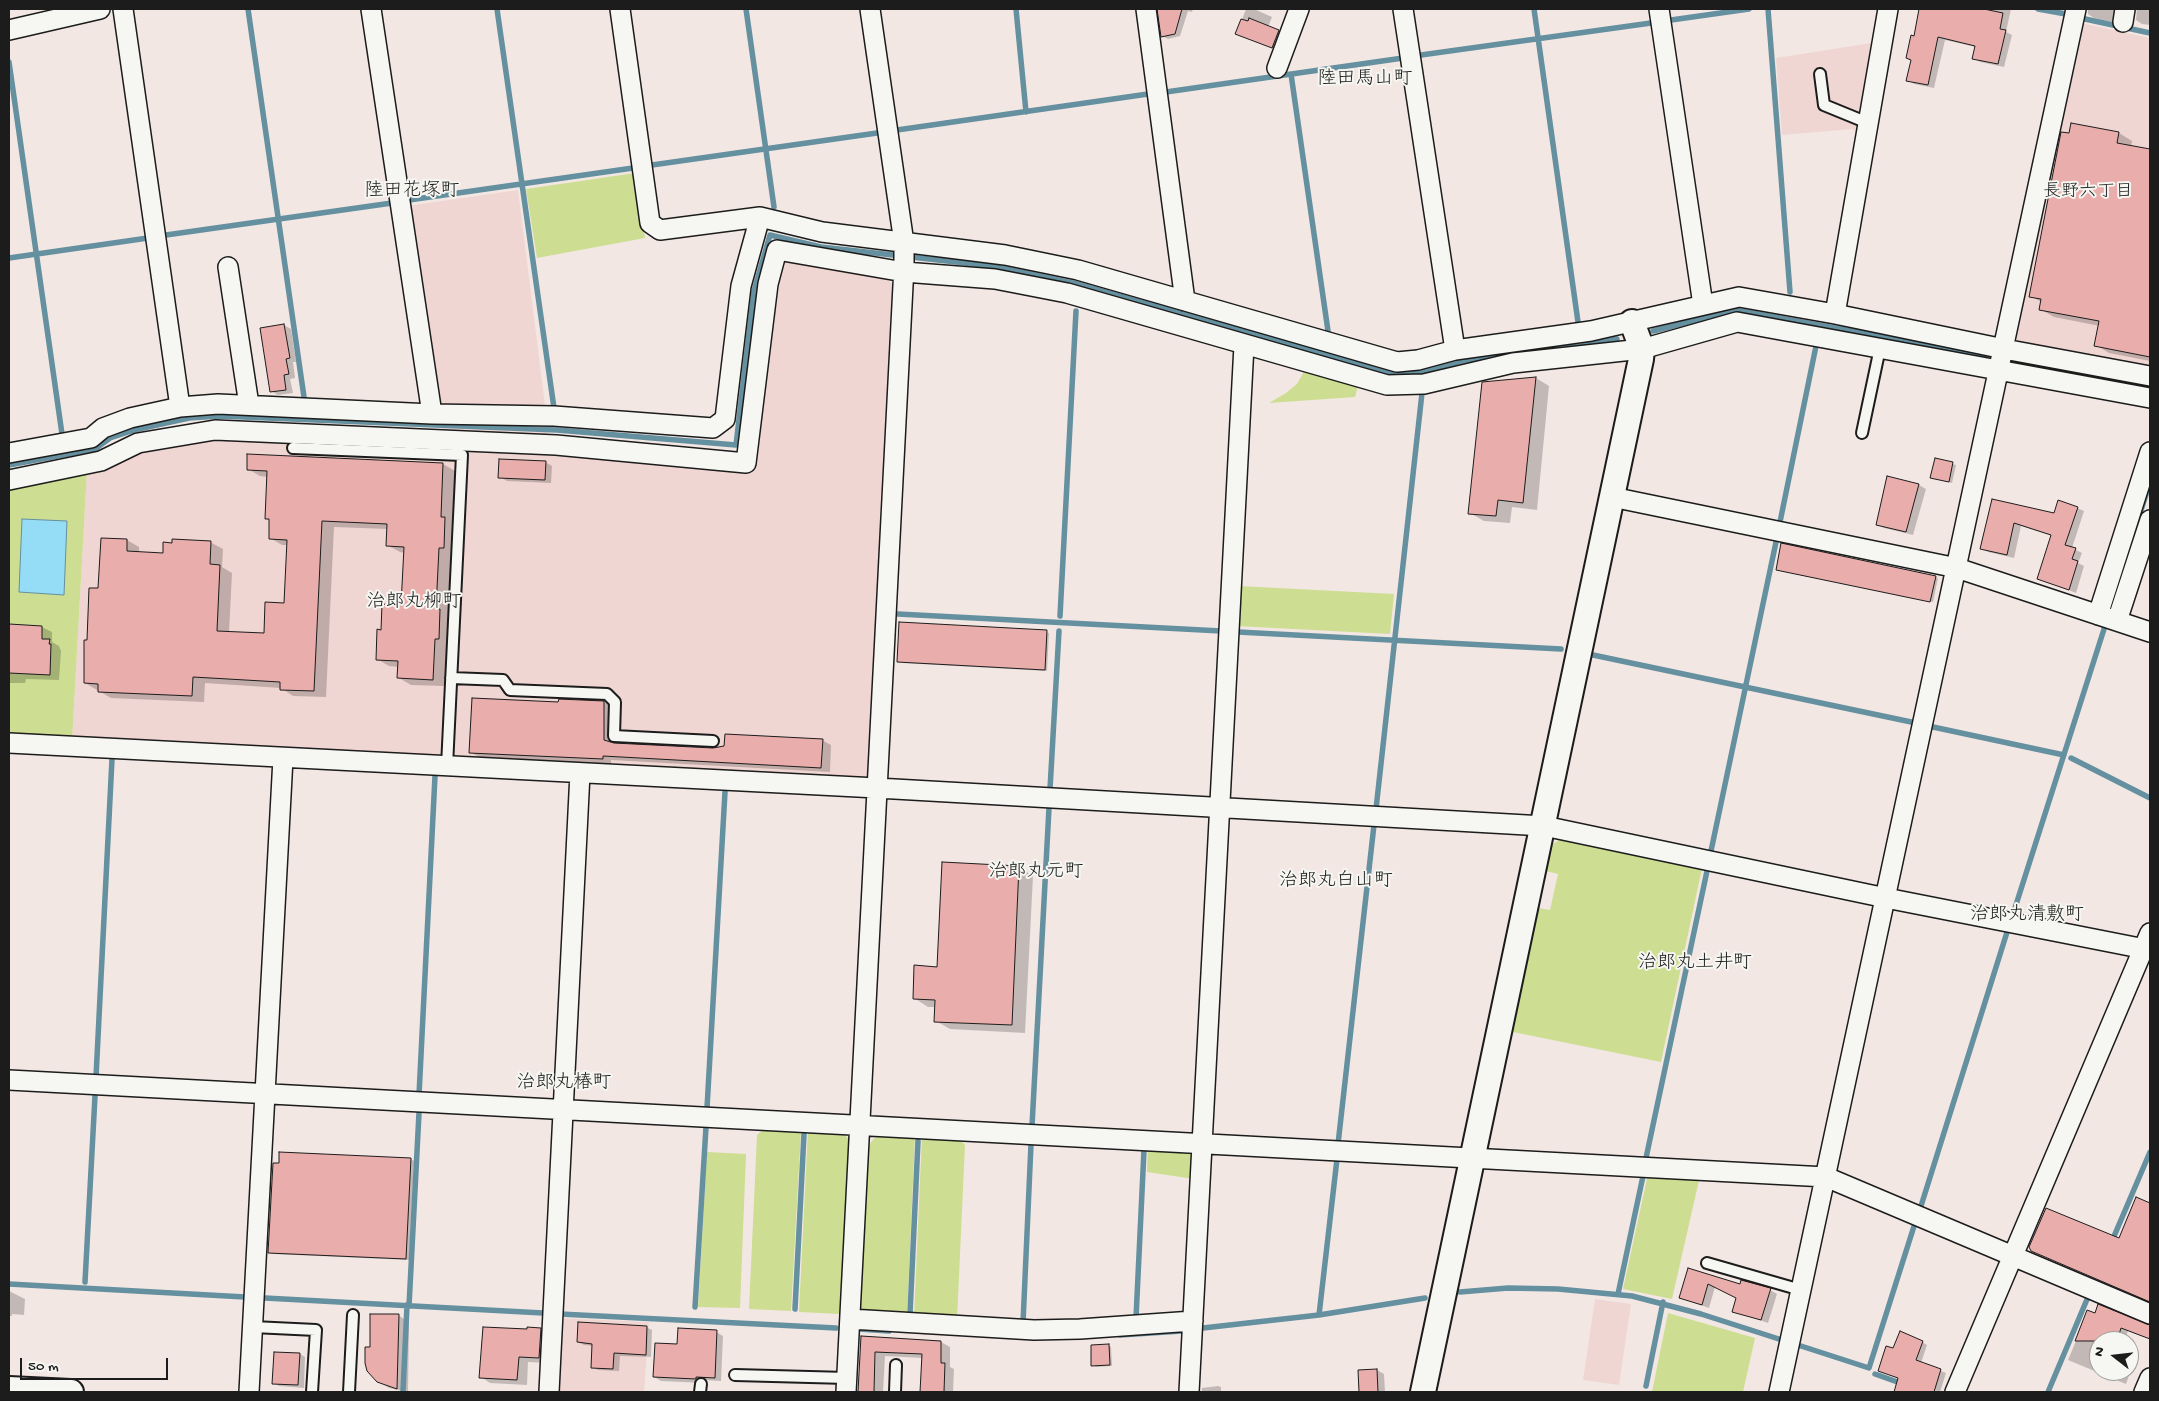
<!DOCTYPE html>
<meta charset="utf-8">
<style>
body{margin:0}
#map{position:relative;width:2159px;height:1401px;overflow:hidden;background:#f3e7e4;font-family:"Gochi Hand",sans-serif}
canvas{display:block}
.frame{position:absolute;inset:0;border:10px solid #1c1c1c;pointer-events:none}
.north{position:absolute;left:2089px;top:1331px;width:50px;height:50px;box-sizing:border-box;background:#f6f6f2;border:1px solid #9f9f9c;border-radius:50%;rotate:286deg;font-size:14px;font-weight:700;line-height:20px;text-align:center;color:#1c1c1c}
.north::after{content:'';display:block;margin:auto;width:18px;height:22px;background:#1c1c1c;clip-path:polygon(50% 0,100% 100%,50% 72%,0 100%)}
.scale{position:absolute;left:20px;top:1358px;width:148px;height:22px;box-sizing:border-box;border:2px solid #1c1c1c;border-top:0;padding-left:6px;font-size:15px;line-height:18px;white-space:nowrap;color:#1c1c1c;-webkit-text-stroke:4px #f6f6f2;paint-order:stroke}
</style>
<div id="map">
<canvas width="2159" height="1401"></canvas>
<div class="frame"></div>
<div class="north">N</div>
<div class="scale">50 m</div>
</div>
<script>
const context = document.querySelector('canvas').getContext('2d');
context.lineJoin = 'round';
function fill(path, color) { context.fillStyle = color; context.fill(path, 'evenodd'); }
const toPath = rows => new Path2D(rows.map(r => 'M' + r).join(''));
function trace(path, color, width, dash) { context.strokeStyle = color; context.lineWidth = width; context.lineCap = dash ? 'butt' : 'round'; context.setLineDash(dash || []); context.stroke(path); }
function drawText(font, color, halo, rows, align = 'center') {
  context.font = font + ' "Gochi Hand","Klee One",sans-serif'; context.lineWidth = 4; context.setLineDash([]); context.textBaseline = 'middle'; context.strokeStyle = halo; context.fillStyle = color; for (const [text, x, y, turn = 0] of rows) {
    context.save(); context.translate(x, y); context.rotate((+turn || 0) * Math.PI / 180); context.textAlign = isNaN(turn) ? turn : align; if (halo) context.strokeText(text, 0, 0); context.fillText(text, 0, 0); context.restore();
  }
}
fill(toPath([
 [2081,23,2150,38,2150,369,2020,344,2015,336],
 [1871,43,1858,134,1853,129,1782,135,1776,58],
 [518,190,551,453,603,455,751,472,774,285,783,259,882,275,896,287,871,772,860,781,72,741,87,470,145,449,215,438,442,448,443,405,435,398,407,206],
 [1595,1299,1631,1304,1619,1385,1583,1380],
 [558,1318,649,1322,644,1392,556,1392]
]), '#f0d6d3');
fill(toPath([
 [635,173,645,238,537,258,526,189],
 [1306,368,1359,383,1355,397,1269,403,1286,393,1297,384],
 [87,470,72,741,9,737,9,485],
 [1239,586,1394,594,1390,634,1236,626],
 [1561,839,1702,868,1661,1062,1513,1032,1538,908,1550,910,1558,874,1546,871,1551,845],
 [765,1128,801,1130,791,1311,749,1309,757,1135],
 [808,1130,841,1132,850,1140,840,1314,799,1312],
 [879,1132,915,1134,907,1317,860,1315,869,1145],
 [922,1135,956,1136,965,1145,957,1320,914,1317],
 [1148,1145,1190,1148,1196,1157,1194,1179,1147,1172],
 [707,1152,746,1154,740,1308,698,1307],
 [1648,1174,1700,1176,1672,1299,1623,1289],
 [1668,1313,1755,1338,1743,1392,1652,1392]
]), '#cdde92');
const water = toPath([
 [22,519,67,521,64,595,19,592,22,519]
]);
fill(water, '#95ddf6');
trace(water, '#65909f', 1);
fill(toPath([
 [1159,9,1193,9,1192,12,1188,11,1180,36,1168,39,1162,36],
 [1246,9,1254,9,1272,17,1268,27,1284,34,1278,51,1237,33],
 [1921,9,1957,9,1982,15,1984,9,2011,9,2006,32,2012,35,2004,67,1980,62,1974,58,1976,47,1945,40,1934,88,1914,84,1908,80,1912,61,1907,58,1915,37],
 [2088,9,2122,9,2116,23,2094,18,2088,14],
 [2137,9,2150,9,2150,25,2142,24,2136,20],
 [2119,133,2132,141,2131,147,2150,150,2150,361,2109,353,2096,345,2100,326,2054,317,2040,309,2041,302,2031,296],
 [284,325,291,329,296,362,293,362,295,378,290,379,293,393,278,395,271,391],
 [1536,378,1549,386,1537,510,1512,507,1510,523,1484,521,1470,513],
 [1936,459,1956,465,1952,483,1935,479],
 [545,462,552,466,551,483,507,481,500,477],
 [443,464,455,471,453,523,457,525,456,554,451,554,448,615,452,617,451,646,447,645,445,686,411,685,399,678,399,667,389,666,377,659,382,631,402,606,405,553,400,552,387,545,388,529,334,527,326,697,293,696,281,688,205,683,204,702,111,698,85,683,88,642,100,589,127,540,139,547,139,553,164,554,210,542,223,549,222,567,232,573,229,633,265,634,285,604,288,545,282,545,270,538,271,521,266,518,268,477,260,476,248,469],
 [1888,478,1919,485,1926,489,1913,535,1884,528,1877,524],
 [1993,500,2054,515,2077,508,2084,511,2072,548,2082,553,2078,563,2084,566,2076,593,2039,578,2052,536,2021,526,2014,558,1988,552,1982,548],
 [1780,571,1935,577,1938,578,1933,602],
 [9,625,42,627,52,632,52,642,59,646,61,651,59,680,26,679,25,683,9,683],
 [1046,632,1049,633,1047,671,902,663,899,661],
 [604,702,612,707,612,744,713,749,822,740,831,745,830,772,611,760,611,764,479,757,470,752,560,704],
 [943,864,1019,867,1033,876,1025,1033,950,1029,936,1021,936,1007,928,1007,914,998,938,968],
 [411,1159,414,1161,409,1260,272,1254,269,1252],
 [2137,1199,2150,1205,2150,1303,2032,1251,2119,1239],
 [1689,1269,1741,1285,1770,1290,1777,1294,1768,1323,1733,1311,1737,1298,1715,1287,1709,1308,1680,1298],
 [9,1291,25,1299,24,1315,12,1314,12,1316,9,1316],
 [2099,1306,2150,1327,2150,1339,2128,1331,2124,1341,2099,1341,2099,1371,2129,1369,2131,1370,2126,1384,2068,1360,2088,1312,2096,1315],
 [398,1315,409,1322,408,1392,389,1388,378,1381,371,1349],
 [646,1327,652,1330,651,1357,620,1356,619,1371,598,1370,592,1367,594,1346,584,1345,578,1342],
 [541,1329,550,1335,549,1363,528,1362,527,1385,490,1383,481,1377,528,1331],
 [716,1332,723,1336,721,1381,703,1380,703,1383,661,1381,654,1377,679,1346],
 [862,1337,941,1342,950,1347,950,1367,954,1369,953,1392,922,1392,923,1358,885,1356,883,1392,859,1392],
 [1922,1342,1927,1345,1921,1363,1946,1373,1940,1392,1927,1388,1925,1392,1895,1392,1899,1378,1880,1371,1893,1350],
 [1108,1345,1111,1347,1112,1366,1096,1367,1093,1365],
 [300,1354,305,1357,304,1388,279,1386,274,1383],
 [1377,1370,1384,1374,1385,1392,1361,1392,1359,1371],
 [1218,1386,1221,1387,1221,1392,1202,1392,1202,1388]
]), '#0003');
trace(toPath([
 [248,9,304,397],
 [497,9,554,408],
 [746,9,774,207],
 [1016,9,1026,112],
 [1534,9,1578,322],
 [1768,9,1790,292],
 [2038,9,2066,14],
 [2085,19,2150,33],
 [1671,20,1749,9],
 [1421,55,1651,23],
 [9,62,62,434],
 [1291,74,1328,331],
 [1166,92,1403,58],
 [897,130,1148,94],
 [652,165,877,133],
 [409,200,633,168],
 [166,235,392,203],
 [9,258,148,238],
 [1653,331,1735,310,1985,355],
 [9,465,95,449,110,438,134,430,189,418,219,416,557,430,736,445,754,291,770,235,821,247,992,266,1077,284,1390,373,1413,374,1462,361,1521,350,1582,346,1617,339],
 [1780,522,1816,346],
 [2110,608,2150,482],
 [898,614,1221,631],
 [1060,616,1076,311],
 [1238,632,1561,649],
 [1593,655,1916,723],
 [1933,727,2064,755],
 [2071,758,2150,798],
 [1050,789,1059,631],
 [1376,809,1422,393],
 [1711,851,1776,542],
 [2014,911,2105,626],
 [96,1077,112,759],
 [419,1095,435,776],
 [707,1108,725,792],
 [1032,1126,1049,808],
 [1338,1144,1374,825],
 [1646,1158,1707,871],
 [1921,1206,2008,929],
 [2112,1241,2150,1152],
 [85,1282,95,1096],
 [9,1284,245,1297],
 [1460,1292,1508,1288,1558,1289,1632,1296,1701,1314,1782,1340],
 [1618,1294,1643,1176],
 [265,1298,543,1313],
 [409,1306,419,1113],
 [695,1307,706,1127],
 [795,1309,804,1134],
 [560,1314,836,1328],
 [910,1314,918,1141],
 [1319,1315,1337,1159],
 [1136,1318,1144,1150],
 [1023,1323,1031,1144],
 [1203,1328,1319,1315,1425,1298],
 [858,1329,889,1331],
 [1120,1335,1182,1331],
 [1801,1346,1869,1368,1915,1223],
 [1875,1374,1903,1384],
 [1646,1386,1663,1302],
 [403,1391,407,1305],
 [2048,1392,2088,1297]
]), '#65909f', 5.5);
const building = toPath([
 [1157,9,1182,9,1175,34,1161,37,1157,9],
 [1919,9,1984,9,2003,13,2000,29,2006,30,1998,64,1972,59,1975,46,1938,37,1928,85,1906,81,1911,60,1906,58,1911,35,1914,36,1919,9],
 [1249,18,1279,30,1272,48,1235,34,1241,19,1248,21,1249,18],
 [2071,123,2119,132,2117,143,2150,149,2150,357,2094,346,2099,321,2039,310,2041,299,2029,297,2061,132,2069,133,2071,123],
 [284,324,290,358,286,359,289,374,284,375,286,390,270,392,260,328,284,324],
 [1536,377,1523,503,1498,500,1496,516,1468,514,1482,382,1536,377],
 [247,454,443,463,441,517,445,517,444,548,439,548,436,609,440,609,439,639,435,639,433,680,397,678,398,661,376,660,377,629,381,630,382,604,401,605,404,547,386,546,387,524,322,521,314,691,280,690,280,682,193,677,192,696,98,692,98,684,84,683,84,640,87,640,89,588,98,588,101,538,127,539,127,551,163,553,163,542,172,543,172,539,211,541,210,564,220,565,217,631,264,633,265,602,284,603,287,540,269,539,269,519,265,519,267,471,247,470,247,454],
 [1935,458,1953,462,1949,482,1930,478,1935,458],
 [499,459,546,461,545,480,498,478,499,459],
 [1887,476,1919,484,1906,532,1876,525,1887,476],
 [1992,499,2054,513,2058,500,2078,507,2065,545,2076,548,2072,559,2078,561,2069,590,2037,579,2051,535,2014,523,2007,555,1980,549,1992,499],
 [1781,543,1936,576,1930,602,1776,570,1781,543],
 [899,622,1047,630,1045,670,897,662,899,622],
 [9,624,42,626,42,639,50,639,49,644,51,644,50,675,9,673,9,624],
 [472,698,558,702,559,699,604,701,604,740,614,743,713,748,724,746,725,734,823,739,821,768,603,756,603,759,469,753,472,698],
 [942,862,1019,866,1012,1025,934,1022,935,1000,913,999,914,965,937,967,942,862],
 [279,1152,411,1158,406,1259,268,1253,273,1163,279,1163,279,1152],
 [2136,1197,2150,1203,2150,1302,2031,1251,2029,1247,2046,1208,2119,1238,2136,1197],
 [1688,1268,1740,1284,1741,1280,1771,1288,1761,1320,1732,1312,1736,1298,1708,1284,1702,1305,1679,1298,1688,1268],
 [2098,1304,2150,1325,2150,1339,2121,1328,2117,1341,2075,1341,2087,1310,2095,1313,2098,1304],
 [370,1314,399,1314,397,1389,377,1382,367,1371,365,1363,365,1347,370,1347,370,1314],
 [578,1322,647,1326,646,1355,614,1353,613,1369,591,1368,592,1344,577,1342,578,1322],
 [483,1327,527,1329,527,1327,541,1328,539,1358,519,1357,517,1380,479,1378,483,1327],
 [678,1328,717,1330,715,1378,696,1377,696,1379,653,1377,655,1343,677,1344,678,1328],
 [1900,1331,1923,1341,1916,1360,1941,1369,1934,1392,1894,1392,1898,1378,1878,1371,1886,1346,1893,1348,1900,1331],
 [861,1336,941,1341,941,1363,945,1363,944,1392,920,1392,922,1354,875,1352,874,1392,858,1392,861,1336],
 [1109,1344,1110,1365,1091,1366,1091,1345,1109,1344],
 [274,1352,300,1353,298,1385,272,1384,274,1352],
 [1377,1369,1378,1392,1359,1392,1358,1370,1377,1369]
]);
fill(building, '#e9adac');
trace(building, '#1c1c1c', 1);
const service = toPath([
 [1820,74,1824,105,1868,123],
 [1862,433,1880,348],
 [293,448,462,455,447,766],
 [451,678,503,680,510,690,607,694,615,702,614,736,713,741],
 [1707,1263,1801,1290],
 [253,1327,316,1330,312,1392],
 [735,1375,847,1378],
 [349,1392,353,1315],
 [700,1392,701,1384],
 [895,1392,896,1365]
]);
const minor = toPath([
 [123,9,180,407],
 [371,9,432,414],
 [620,9,650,223,660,230,760,217],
 [1146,9,1185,301],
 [1403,9,1455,350],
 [1659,9,1703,305],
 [2123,22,2125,9],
 [9,30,100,9],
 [1277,68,1299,9],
 [228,267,249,405],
 [1835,314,1888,9],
 [9,453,91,438,103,428,130,418,180,407,218,404,432,414,554,416,713,428,725,419,741,286,760,217,822,232,1005,255,1078,270,1397,362,1418,360,1455,350,1591,331,1739,297,1835,314,2004,349,2150,376],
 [9,480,101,461,138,443,215,430,556,445,746,463,768,284,777,250,904,272,995,279,1067,293,1387,385,1424,384,1513,363,1642,349,1737,322,2150,398],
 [1612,497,1957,568,2150,632],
 [2098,615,2150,452],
 [2117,621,2150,520],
 [9,743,877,788,1544,826,1886,898,2150,950],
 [9,1080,1826,1177,2150,1314],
 [850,1319,1034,1330,1080,1329,1193,1321],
 [249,1392,283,758],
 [549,1392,580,773],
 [846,1392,904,266,904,243,870,9],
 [1189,1392,1244,345],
 [1779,1392,2076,9],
 [1955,1392,2150,933],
 [2144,1392,2150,1378]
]);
const tertiary = toPath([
 [9,1389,71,1392],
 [1423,1392,1641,359,1642,349,1632,322]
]);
trace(service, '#1c1c1c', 14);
trace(minor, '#1c1c1c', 22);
trace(tertiary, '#1c1c1c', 28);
trace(service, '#f6f6f2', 10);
trace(minor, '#f6f6f2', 19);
trace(tertiary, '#f6f6f2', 24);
drawText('18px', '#1c1c1c', '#f6f6f2', [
 ["長野六丁目",2088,193]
]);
drawText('19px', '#1c1c1c', '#f6f6f2', [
 ["陸田馬山町",1365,80],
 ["陸田花塚町",412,192],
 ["治郎丸柳町",414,603],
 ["治郎丸元町",1036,873],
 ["治郎丸白山町",1336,882],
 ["治郎丸清敷町",2027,916],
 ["治郎丸土井町",1695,964],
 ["治郎丸椿町",564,1084]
]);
</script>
